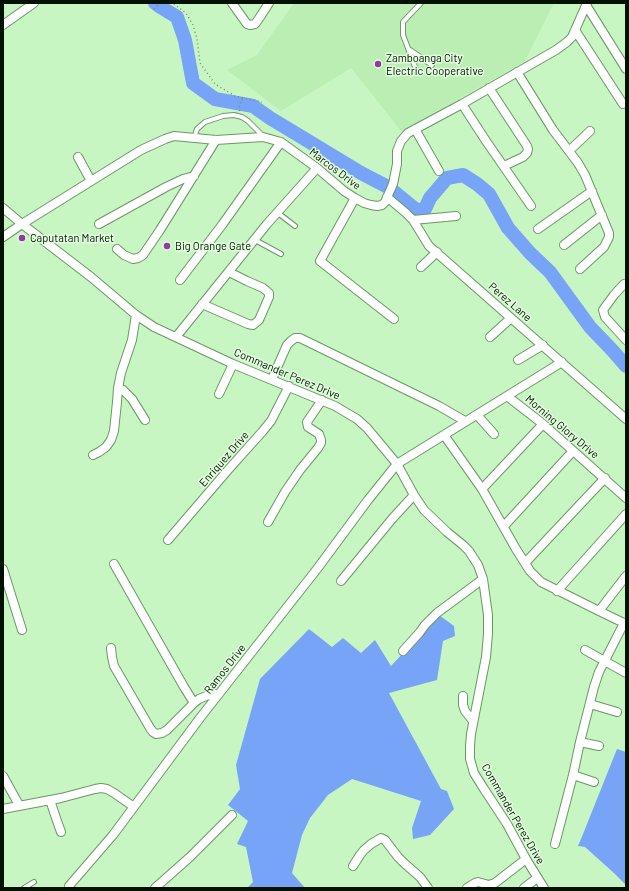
<!DOCTYPE html>
<style>
body{margin:0}
#map{position:relative;width:629px;height:891px;overflow:hidden;background:#c8f6c2;font-family:Barlow,sans-serif}
canvas{display:block}
.frame{position:absolute;inset:0;border:4px solid #031102;pointer-events:none}
</style>
<div id="map">
<canvas width="629" height="891"></canvas>
<div class="frame"></div>
</div>
<script>
const context = document.querySelector('canvas').getContext('2d');
context.lineJoin = 'round';
function fill(path, color) { context.fillStyle = color; context.fill(path, 'evenodd'); }
const toPath = rows => new Path2D(rows.map(r => 'M' + r).join(''));
function trace(path, color, width, dash) { context.strokeStyle = color; context.lineWidth = width; context.lineCap = dash ? 'butt' : 'round'; context.setLineDash(dash || []); context.stroke(path); }
function drawText(font, color, halo, rows, align = 'center') {
  context.font = font + ' Barlow,sans-serif'; context.lineWidth = 3; context.setLineDash([]); context.textBaseline = 'middle'; context.strokeStyle = halo; context.fillStyle = color; for (const [text, x, y, turn = 0] of rows) {
    context.save(); context.translate(x, y); context.rotate((+turn || 0) * Math.PI / 180); context.textAlign = isNaN(turn) ? turn : align; if (halo) context.strokeText(text, 0, 0); context.fillText(text, 0, 0); context.restore();
  }
}
fill(toPath([
 [294,3,554,3,525,61,402,132,351,68,281,111,227,70,257,55]
]), '#baeeb3');
fill(toPath([
 [439,615,454,626,455,636,443,641,437,680,389,693,441,789,447,791,454,809,430,835,413,839,412,828,421,801,352,779,328,795,310,818,302,835,292,873,305,888,247,888,253,882,246,847,237,844,248,821,228,805,240,789,236,765,260,679,309,629,332,647,343,638,361,653,375,640,391,666,418,637,428,625],
 [617,749,626,752,626,885,615,874,585,847,578,846,581,839]
]), '#78a4f7');
trace(toPath([
 [155,3,159,6,177,17,185,40,193,83,215,99,253,106,270,118,361,173,388,187,415,209,424,211,430,198,447,178,463,175,477,184,489,194,508,228,530,253,550,272,590,327,613,351,626,366]
]), '#78a4f7', 14);
const lane = toPath([
 [410,50,432,65],
 [417,72,403,35,403,22,421,3],
 [194,138,197,129,205,122,223,116,234,115,242,117,248,121,263,136],
 [278,213,295,226],
 [255,240,281,254],
 [24,888,34,882]
]);
const street = toPath([
 [232,3,247,24,250,25,255,24,258,20,269,3],
 [586,5,626,69],
 [3,25,34,3],
 [575,30,623,104],
 [517,72,553,130,578,163,585,175,609,233,609,237,604,247,580,269],
 [489,88,527,146,528,149,527,153,523,157,504,166],
 [462,104,486,141,531,206],
 [415,129,439,171],
 [569,151,590,131],
 [78,157,91,181],
 [387,197,406,213,413,220,429,246,626,419],
 [355,198,320,261,394,319],
 [3,208,22,224,91,277,136,315,154,327,233,364,335,406,357,419,367,428,397,464,414,495,424,510,447,532,463,545,469,551,478,565,483,579,488,615,488,634,486,657,471,734,470,746,470,759,474,773,484,789,507,824,526,859,544,888],
 [413,220,456,216],
 [99,224,166,187,183,179,194,176],
 [538,229,592,191],
 [3,237,22,224,141,150,165,139,174,136,216,140,263,137,281,142,317,168,344,191,355,198,364,203,371,205,377,206,382,205,385,202,393,184,397,164,397,151,401,141,408,133,462,104,556,50,567,42,572,37,587,3],
 [564,245,602,215],
 [117,249,124,255,133,259,138,258,143,255,160,230,216,140],
 [421,267,437,252],
 [180,280,222,225,281,142],
 [624,284,614,295,603,310,605,317,626,340],
 [202,304,248,324,253,325,259,320,269,297,269,293,263,288,247,281,229,272],
 [176,337,267,224,317,168],
 [490,337,511,318],
 [518,360,543,345],
 [272,379,287,345,291,341,295,338,300,338,439,406,465,421],
 [118,388,123,390,132,399,145,420],
 [219,394,233,364],
 [507,396,562,362],
 [477,415,494,434],
 [444,435,482,489,516,549,530,571,541,582,599,611,626,576],
 [93,455,99,452,106,447,111,440,114,431,117,402,118,388,121,373,132,340,136,315],
 [482,489,543,424],
 [268,522,285,492,300,470,318,448,321,443,321,440,319,434,308,427,307,422,322,400],
 [504,526,573,451],
 [168,540,228,470,262,432,271,421,289,386],
 [525,563,605,478],
 [114,564,184,687,194,703],
 [3,569,22,630],
 [341,581,392,519,414,495],
 [557,591,626,514],
 [599,611,626,624],
 [111,648,112,657,114,666,150,728,153,732,156,734,162,733,167,730,194,703,199,699,211,694,219,694],
 [585,650,626,673],
 [403,651,420,632,425,625,437,613,483,579],
 [463,696,463,705,465,711,473,721],
 [590,704,617,712],
 [580,742,599,746],
 [573,775,594,782],
 [3,776,19,805],
 [50,800,56,818,61,832],
 [3,809,61,798,95,789,101,788,107,789,114,793,134,807],
 [555,844,573,775,580,742,594,687,599,672,624,623],
 [353,866,360,855,364,850,371,844,381,838,385,840,398,857,404,863,420,877,428,888],
 [69,886,113,835,200,718,317,569,368,500,397,464,507,396,543,424,626,498],
 [155,888,190,857,232,815],
 [467,888,475,883,478,882,489,885,495,883,526,859],
 [524,888,537,878]
]);
trace(lane, '#6b9767', 6);
trace(street, '#6b9767', 10);
trace(toPath([
 [170,3,174,4,186,13,193,25,197,39,200,63,215,84,235,96,262,102],
 [154,9,160,3],
 [240,111,239,108,242,98]
]), '#70906c', 1.5, [1, 3]);
trace(lane, '#fff', 4);
trace(street, '#fff', 8);
for (const [x, y, r, color] of [
 [378,64,4,"#9438a2"],
 [22,238,4,"#9438a2"],
 [167,246,4,"#9438a2"]
]) { const dot = new Path2D(); dot.arc(x, y, r, 0, 2 * Math.PI); context.fillStyle = color; context.fill(dot); trace(dot, '#e2fede', 1.5); }
drawText('11px', '#031102', '#e2fede', [
 ["Zamboanga City",386,58],
 ["Electric Cooperative",386,71],
 ["Caputatan Market",30,238],
 ["Big Orange Gate",175,246]
], 'left');
drawText('11px', '#031102', '#e2fede', [
 ["Marcos Drive",335,169,37],
 ["Perez Lane",510,302,41],
 ["Commander Perez Drive",287,374,23],
 ["Morning Glory Drive",562,427,40],
 ["Enriquez Drive",224,459,-49],
 ["Ramos Drive",225,669,-52],
 ["Commander Perez Drive",513,814,60]
]);
</script>
